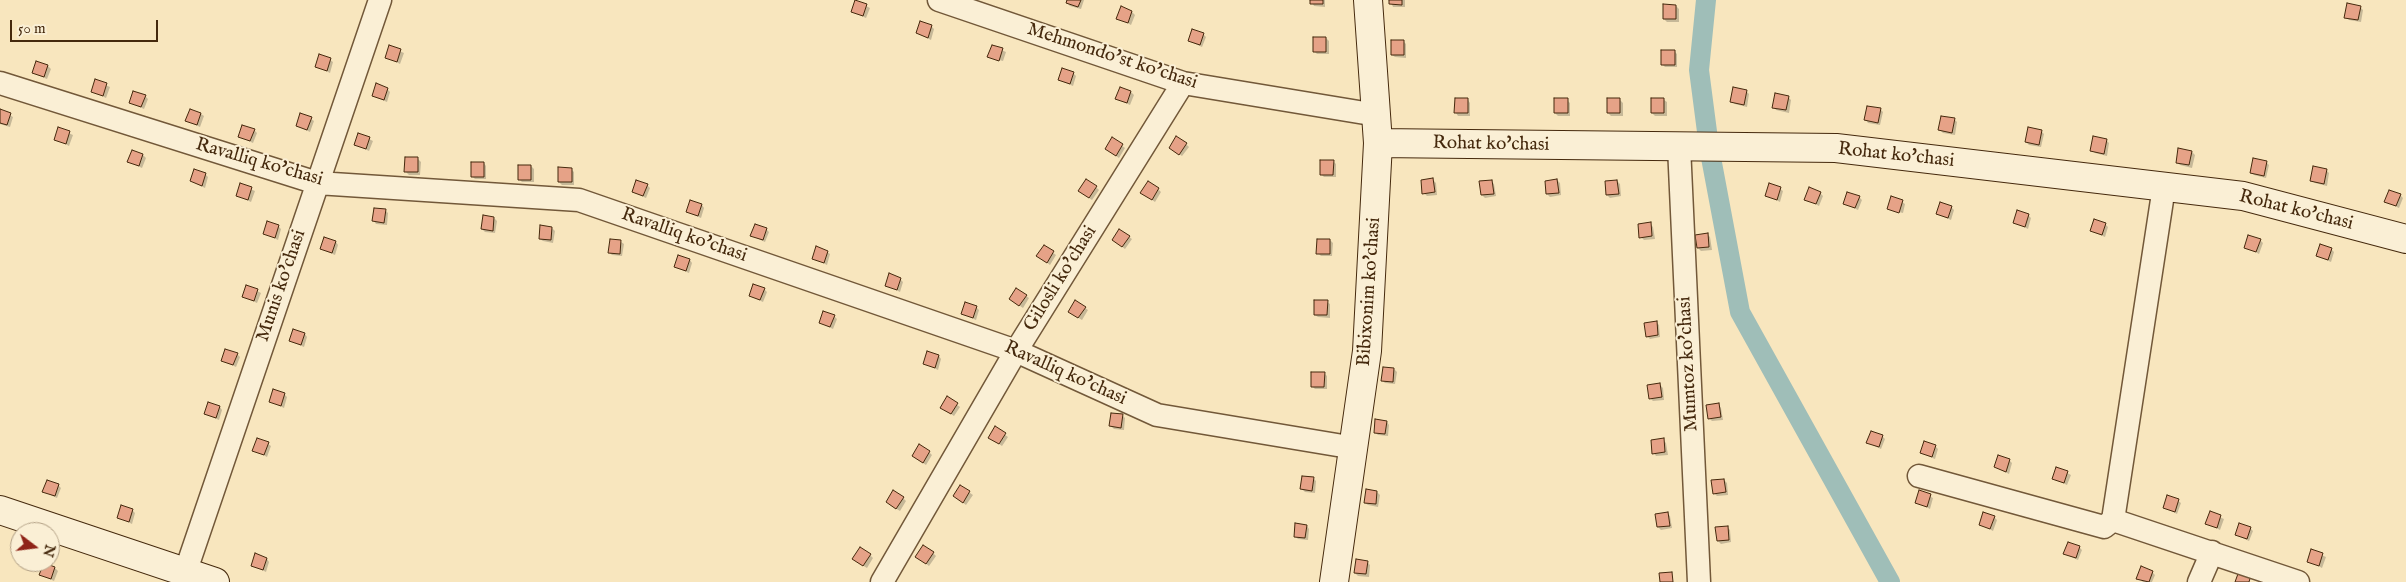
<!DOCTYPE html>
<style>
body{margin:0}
#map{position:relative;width:2406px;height:582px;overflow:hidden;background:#f8e6be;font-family:"IM FELL English",serif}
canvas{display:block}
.north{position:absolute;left:10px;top:522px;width:50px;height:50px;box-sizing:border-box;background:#faefd5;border:1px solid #b2a085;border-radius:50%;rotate:105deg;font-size:14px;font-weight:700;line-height:20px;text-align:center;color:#45290d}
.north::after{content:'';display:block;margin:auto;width:18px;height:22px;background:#8f2418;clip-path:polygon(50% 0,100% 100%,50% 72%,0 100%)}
.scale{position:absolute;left:10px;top:20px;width:148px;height:22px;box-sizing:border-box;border:2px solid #45290d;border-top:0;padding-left:6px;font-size:15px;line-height:18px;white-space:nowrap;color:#45290d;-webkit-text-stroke:4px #faefd5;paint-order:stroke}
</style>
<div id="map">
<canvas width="2406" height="582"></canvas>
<div class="north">N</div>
<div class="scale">50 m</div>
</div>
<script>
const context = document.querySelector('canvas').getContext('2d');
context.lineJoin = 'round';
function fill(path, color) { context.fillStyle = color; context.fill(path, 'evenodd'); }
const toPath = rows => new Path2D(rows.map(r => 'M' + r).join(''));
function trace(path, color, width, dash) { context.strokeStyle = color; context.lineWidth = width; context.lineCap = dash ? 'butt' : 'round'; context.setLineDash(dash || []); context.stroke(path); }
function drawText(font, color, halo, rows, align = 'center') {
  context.font = font + ' "IM FELL English",serif'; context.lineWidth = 4; context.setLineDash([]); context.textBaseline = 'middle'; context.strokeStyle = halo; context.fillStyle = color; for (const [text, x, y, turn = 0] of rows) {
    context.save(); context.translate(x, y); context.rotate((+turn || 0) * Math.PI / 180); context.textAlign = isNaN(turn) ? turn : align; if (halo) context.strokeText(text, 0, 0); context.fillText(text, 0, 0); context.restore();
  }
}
fill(toPath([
 [1068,0,1084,0,1081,9,1070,6,1067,3],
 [1311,0,1325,0,1325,7,1314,6],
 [1390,0,1405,0,1405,7,1393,7],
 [856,1,870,8,866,18,853,12],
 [1676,6,1679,9,1679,22,1667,22,1664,19],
 [2360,7,2363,10,2361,22,2349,20,2346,17],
 [1132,12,1135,15,1131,25,1118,18],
 [931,26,934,29,931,40,917,33],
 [1203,34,1206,37,1202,47,1189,41],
 [1326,38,1329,41,1329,54,1317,54,1314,51],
 [1404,42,1406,44,1406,58,1395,57,1392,55],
 [992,46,1006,52,1003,61,989,57],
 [390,47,404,53,400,64,387,57],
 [1674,51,1677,54,1677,67,1665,67,1662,64],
 [330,60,333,62,330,73,316,66],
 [48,66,51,69,47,79,33,73],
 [1073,73,1076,76,1073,86,1059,80],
 [96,81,110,87,106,98,92,91],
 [387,89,390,92,387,102,373,96],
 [1746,91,1749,94,1747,107,1735,104,1732,102],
 [1131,92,1134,95,1130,105,1117,99],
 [145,96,148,99,144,109,131,103],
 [1788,97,1791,100,1789,113,1776,110,1774,107],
 [1468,100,1470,103,1470,116,1458,116,1456,113],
 [1567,100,1570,103,1570,116,1558,116,1555,113],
 [1620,100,1623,103,1623,116,1611,116,1608,113],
 [1664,100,1667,102,1667,116,1655,116,1652,113],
 [1880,109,1883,112,1880,125,1868,123,1866,120],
 [0,110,13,117,10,127,0,124],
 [201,114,204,116,200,127,187,121],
 [311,119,314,121,310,132,297,126],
 [1954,119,1957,122,1955,135,1943,133,1940,130],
 [59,129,73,135,69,146,56,139],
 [254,130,257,133,253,143,240,137],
 [2041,131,2044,134,2041,147,2029,145,2026,142],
 [359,134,373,141,369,151,356,145],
 [1113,139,1125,148,1119,158,1110,152],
 [2106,140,2109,143,2107,156,2095,153,2092,150],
 [1186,144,1189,147,1182,156,1173,150],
 [2192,152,2195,155,2192,168,2180,165,2177,162],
 [143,155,146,158,142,168,129,162],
 [418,159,421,162,420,175,409,175,406,172],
 [1333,161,1336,164,1336,177,1324,177,1321,174],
 [2266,162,2269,165,2266,178,2254,175,2251,172],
 [484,163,486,166,486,179,475,179,472,176],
 [531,166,534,169,534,182,522,182,519,179],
 [571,169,574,172,574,185,562,185,559,182],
 [2326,170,2329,173,2327,186,2315,183,2312,181],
 [205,174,208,177,205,188,191,181],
 [1433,180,1436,183,1437,195,1427,196,1424,193],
 [1557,180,1560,183,1561,195,1550,197,1547,194],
 [1491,181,1494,184,1496,196,1485,198,1482,195],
 [1617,181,1620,184,1621,196,1610,198,1607,195],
 [241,185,255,191,251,202,238,196],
 [647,185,650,188,646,198,633,192],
 [1096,187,1099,190,1092,200,1083,194],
 [1158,189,1161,192,1155,202,1145,195],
 [1780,189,1783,191,1780,202,1766,195],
 [1820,193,1823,196,1819,206,1806,199],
 [2400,195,2403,198,2399,208,2386,202],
 [1859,197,1862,200,1858,210,1845,204],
 [1902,202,1905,204,1903,213,1888,209],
 [702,205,704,208,701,218,687,212],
 [1951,207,1954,210,1951,220,1937,214],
 [385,210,388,213,387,225,376,224,374,221],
 [2028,215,2031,218,2028,229,2014,222],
 [494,218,497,221,495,233,485,232,482,229],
 [1650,224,1653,227,1655,239,1644,240,1641,237],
 [2105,224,2108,227,2105,237,2091,231],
 [278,226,281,229,278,240,264,233],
 [552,228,555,231,553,243,543,241,540,239],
 [766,229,769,232,765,242,752,236],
 [1707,234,1710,237,1712,250,1701,251,1698,248],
 [1129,237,1132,239,1125,249,1113,240],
 [1330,240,1333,243,1332,256,1321,256,1318,253],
 [2260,240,2263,243,2259,254,2246,247],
 [336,242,338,245,335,255,321,249],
 [621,242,624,244,622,256,612,255,609,252],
 [1044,246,1056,255,1050,265,1038,256],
 [2331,249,2334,252,2331,262,2317,256],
 [827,252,830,254,827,265,813,258],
 [690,260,692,263,689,273,675,267],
 [900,279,903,282,900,292,886,285],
 [247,286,261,293,257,303,244,297],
 [764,289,767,292,763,302,750,296],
 [1026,296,1029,298,1023,308,1010,299],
 [1327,302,1330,304,1330,318,1318,317,1315,315],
 [976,307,979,310,976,320,963,314],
 [1085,308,1088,310,1082,320,1072,314],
 [834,316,837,319,833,329,820,323],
 [1656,322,1659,325,1660,337,1650,339,1647,336],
 [305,334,307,337,304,347,290,341],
 [237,354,240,357,236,367,223,361],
 [939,356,941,359,938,370,924,363],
 [1394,369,1397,372,1395,384,1385,383,1382,380],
 [1324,373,1327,376,1327,389,1315,389,1312,386],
 [1660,385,1663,388,1664,400,1653,401,1650,398],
 [284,394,287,397,284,408,270,401],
 [948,398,960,407,954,416,945,410],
 [1719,405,1721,408,1723,420,1712,421,1709,418],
 [220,407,222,410,219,420,205,414],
 [1122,415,1125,418,1124,430,1114,429,1111,426],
 [1387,422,1389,425,1388,436,1378,435,1375,432],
 [996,428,1008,437,1002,446,993,440],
 [1882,436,1885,439,1881,449,1868,443],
 [1663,440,1666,443,1668,455,1656,456,1654,453],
 [268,444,271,446,267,457,254,450],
 [1935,446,1938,449,1935,459,1921,453],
 [929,452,932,455,926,465,917,459],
 [2009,460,2012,463,2009,474,1995,467],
 [2057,468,2071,475,2067,485,2054,479],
 [1313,478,1316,481,1315,493,1305,492,1302,489],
 [1724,480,1727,483,1728,495,1717,496,1714,493],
 [58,485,61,488,57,498,44,492],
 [960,486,973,495,966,505,954,496],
 [1377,492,1380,495,1378,507,1368,505,1365,503],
 [1920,492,1933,498,1930,509,1917,502],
 [903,498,906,501,900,511,890,505],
 [2178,501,2181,503,2177,514,2164,507],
 [132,510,135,513,132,524,118,517],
 [1667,513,1670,516,1672,528,1661,530,1658,527],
 [2210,513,2224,519,2220,530,2207,523],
 [1994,517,1997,520,1993,531,1980,524],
 [1307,526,1309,529,1308,540,1298,539,1295,536],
 [1727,527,1730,530,1731,542,1721,544,1718,541],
 [2250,528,2253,531,2249,541,2236,535],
 [2079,547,2082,550,2078,560,2065,554],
 [2312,551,2326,557,2322,568,2309,561],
 [933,553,936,556,929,566,920,559],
 [870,555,873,558,867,568,857,562],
 [267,559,269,562,266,572,252,565],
 [1367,562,1370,565,1369,577,1358,576,1355,573],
 [55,568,58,571,54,581,41,575],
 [2152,572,2155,575,2152,582,2143,582,2138,578]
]), '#0003');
trace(toPath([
 [1706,0,1699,70,1709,147,1740,312,1890,582]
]), '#9fbeb8', 20);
const building = toPath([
 [855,0,867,4,863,16,851,12,855,0],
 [1067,0,1081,0,1078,7,1066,3,1067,0],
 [1310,0,1323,0,1323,4,1310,4,1310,0],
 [1389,0,1402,0,1402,5,1389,4,1389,0],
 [2347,3,2361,6,2358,20,2344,18,2347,3],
 [1663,4,1676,5,1676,19,1663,19,1663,4],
 [1121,6,1132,11,1128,23,1116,19,1121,6],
 [920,21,932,25,928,38,916,33,920,21],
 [1192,29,1204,33,1200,45,1188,41,1192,29],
 [1313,37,1326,37,1326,52,1313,52,1313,37],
 [1391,40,1404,40,1404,55,1391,55,1391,40],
 [389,45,401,49,397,62,385,58,389,45],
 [992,45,1003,48,999,61,987,57,992,45],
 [1661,50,1675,50,1675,65,1661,65,1661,50],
 [319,54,331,58,327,71,315,67,319,54],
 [36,61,48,65,44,77,32,73,36,61],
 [1062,68,1074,72,1070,84,1058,80,1062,68],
 [95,79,107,83,103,96,91,92,95,79],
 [376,83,388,88,384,100,372,96,376,83],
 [1120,87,1131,91,1127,103,1115,99,1120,87],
 [1733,87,1747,90,1744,105,1730,102,1733,87],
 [133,91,146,95,141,107,129,103,133,91],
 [1775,93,1789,96,1786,110,1772,108,1775,93],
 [1455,98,1468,98,1468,113,1454,113,1455,98],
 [1554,98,1568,98,1568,113,1554,113,1554,98],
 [1607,98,1620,98,1620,113,1607,113,1607,98],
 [1651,98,1664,98,1664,113,1651,113,1651,98],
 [1867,106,1881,108,1878,123,1864,120,1867,106],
 [0,109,11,113,7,125,0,123,0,109],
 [190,109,201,113,197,125,185,121,190,109],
 [300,113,312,117,307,130,296,126,300,113],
 [1941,116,1955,118,1952,133,1938,130,1941,116],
 [242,125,255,129,250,141,238,137,242,125],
 [58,127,70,131,66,144,54,140,58,127],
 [2028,127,2042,130,2039,145,2025,142,2028,127],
 [358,133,370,137,366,149,354,145,358,133],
 [1176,136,1187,143,1179,155,1169,148,1176,136],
 [2093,136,2107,139,2104,154,2090,151,2093,136],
 [1112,137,1123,144,1116,156,1105,149,1112,137],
 [2178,148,2192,151,2189,165,2176,163,2178,148],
 [132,150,143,154,139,166,127,162,132,150],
 [405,157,418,157,418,172,404,172,405,157],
 [2253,158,2267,161,2264,176,2250,173,2253,158],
 [1320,160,1334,160,1333,175,1320,175,1320,160],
 [471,162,484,162,484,177,471,177,471,162],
 [518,165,531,165,531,180,518,180,518,165],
 [2313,166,2327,169,2324,184,2310,181,2313,166],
 [558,167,572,168,572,182,558,182,558,167],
 [194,169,206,173,202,186,190,181,194,169],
 [1433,178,1435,192,1422,194,1421,180,1433,178],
 [1086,179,1097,186,1089,198,1078,191,1086,179],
 [1557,179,1559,193,1546,194,1545,181,1557,179],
 [636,180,648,184,643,196,632,192,636,180],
 [1492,180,1494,194,1481,195,1479,181,1492,180],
 [1617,180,1619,194,1606,195,1605,181,1617,180],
 [1148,181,1159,188,1152,200,1140,193,1148,181],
 [240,183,252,187,248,200,236,196,240,183],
 [1769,183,1781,187,1777,200,1765,196,1769,183],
 [1809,187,1821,192,1816,204,1804,200,1809,187],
 [2389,190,2401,194,2396,206,2384,202,2389,190],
 [1847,192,1860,196,1855,208,1843,204,1847,192],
 [1891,196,1903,200,1899,213,1887,209,1891,196],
 [690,200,702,204,698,216,686,212,690,200],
 [1940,202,1952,206,1948,218,1936,214,1940,202],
 [374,208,386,209,384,223,372,221,374,208],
 [2017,210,2029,214,2025,227,2013,223,2017,210],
 [483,215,494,217,493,231,481,229,483,215],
 [2094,219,2106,223,2102,235,2090,231,2094,219],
 [267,221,279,225,275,238,263,234,267,221],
 [1651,222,1652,236,1639,238,1638,224,1651,222],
 [755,224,767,228,763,240,750,236,755,224],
 [540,225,552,227,551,240,539,239,540,225],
 [1119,229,1130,236,1122,247,1112,240,1119,229],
 [1708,233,1709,247,1697,248,1695,235,1708,233],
 [2248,235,2261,239,2256,252,2244,248,2248,235],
 [324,237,336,241,332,253,320,249,324,237],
 [610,239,621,240,620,254,608,253,610,239],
 [1317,239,1330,239,1330,254,1316,254,1317,239],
 [2320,244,2332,248,2328,260,2316,256,2320,244],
 [1044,245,1054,251,1047,263,1036,256,1044,245],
 [816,246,828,251,824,263,812,259,816,246],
 [678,255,690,259,686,271,674,267,678,255],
 [889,273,901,278,897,290,885,286,889,273],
 [753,284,765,288,760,300,749,296,753,284],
 [246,285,258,289,254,301,242,297,246,285],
 [1016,288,1027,295,1019,306,1009,299,1016,288],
 [1075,300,1086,307,1078,318,1068,312,1075,300],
 [1314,300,1328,300,1327,315,1314,315,1314,300],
 [965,302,977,306,973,318,961,314,965,302],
 [823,311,835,315,830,327,819,323,823,311],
 [1657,321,1658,335,1646,337,1644,323,1657,321],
 [293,329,305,333,301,345,289,341,293,329],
 [225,349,238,353,233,365,221,361,225,349],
 [927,351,939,355,935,368,923,364,927,351],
 [1383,367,1394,368,1393,382,1381,381,1383,367],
 [1311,372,1325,372,1324,387,1311,387,1311,372],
 [1660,383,1662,397,1649,399,1647,385,1660,383],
 [273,389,285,393,281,406,269,402,273,389],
 [947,396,958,403,951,414,940,408,947,396],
 [208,402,220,406,216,418,204,414,208,402],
 [1719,403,1721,417,1708,419,1706,405,1719,403],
 [1111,413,1123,414,1121,428,1109,426,1111,413],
 [1375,419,1387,421,1385,434,1374,433,1375,419],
 [995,426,1006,433,999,444,988,438,995,426],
 [1871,431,1883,435,1879,447,1866,443,1871,431],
 [257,438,269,442,264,455,252,451,257,438],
 [1664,438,1665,452,1652,454,1651,440,1664,438],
 [1924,441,1936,445,1932,457,1920,453,1924,441],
 [919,444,930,451,923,463,912,456,919,444],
 [1998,455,2010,459,2006,472,1994,467,1998,455],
 [2056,467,2068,471,2064,483,2052,479,2056,467],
 [1302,476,1314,477,1312,491,1300,489,1302,476],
 [1724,479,1726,492,1713,494,1711,480,1724,479],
 [47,480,59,484,55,496,42,492,47,480],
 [960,485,970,491,963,503,953,496,960,485],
 [1366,489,1377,491,1376,504,1364,503,1366,489],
 [893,490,904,497,896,509,886,502,893,490],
 [1919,490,1931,494,1927,507,1915,503,1919,490],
 [2167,495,2179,499,2175,512,2163,508,2167,495],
 [121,505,133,509,129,522,117,518,121,505],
 [2210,511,2221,515,2217,528,2205,524,2210,511],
 [1668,512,1670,526,1657,527,1655,514,1668,512],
 [1983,512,1995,516,1990,529,1979,525,1983,512],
 [1295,523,1307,525,1305,538,1294,537,1295,523],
 [2239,523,2251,527,2247,539,2235,535,2239,523],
 [1728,526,1729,540,1717,541,1715,527,1728,526],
 [2068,542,2080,546,2076,558,2063,554,2068,542],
 [923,545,934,552,926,564,915,557,923,545],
 [860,547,871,554,863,566,852,559,860,547],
 [2311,549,2323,553,2319,566,2307,562,2311,549],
 [255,553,267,558,263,570,251,566,255,553],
 [1356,559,1368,561,1366,574,1354,573,1356,559],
 [44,563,55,567,51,579,39,575,44,563],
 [2141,566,2153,571,2149,582,2136,579,2141,566],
 [2239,571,2251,575,2249,582,2235,582,2239,571],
 [1672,572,1673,582,1660,582,1659,573,1672,572]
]);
fill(building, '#e6a287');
trace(building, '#45290d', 1);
const street = toPath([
 [939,0,1183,83,1377,115],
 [0,83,317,183,579,200,1016,351,1157,415,1355,448],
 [1679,146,1699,582],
 [1919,476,2104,527,2113,520,2164,187],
 [2113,520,2298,582],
 [182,582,380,0],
 [882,582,1016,351,1183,83],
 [2199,582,2212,552]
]);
const secondary = toPath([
 [1378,143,1836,148,2243,196,2406,239],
 [0,510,215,582],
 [1334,582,1367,351,1378,143,1368,0]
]);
trace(street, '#725839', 25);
trace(secondary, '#45290d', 30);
trace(street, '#faefd5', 22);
trace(secondary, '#faefd5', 28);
drawText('19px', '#45290d', '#faefd5', [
 ["Mehmondo'st ko'chasi",1112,57,18],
 ["Rohat ko'chasi",1491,145,1],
 ["Rohat ko'chasi",1896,156,6],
 ["Ravalliq ko'chasi",259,163,16],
 ["Rohat ko'chasi",2296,211,14],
 ["Ravalliq ko'chasi",684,236,19],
 ["Gilosli ko'chasi",1061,279,-58],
 ["Munis ko'chasi",282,286,-71],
 ["Bibixonim ko'chasi",1370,292,-86],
 ["Mumtoz ko'chasi",1689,364,-93],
 ["Ravalliq ko'chasi",1065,374,24]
]);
</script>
